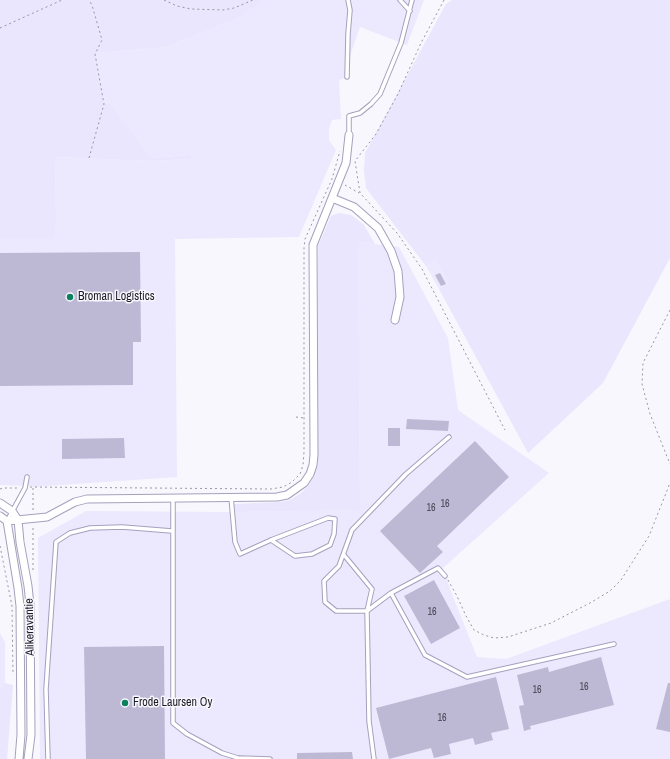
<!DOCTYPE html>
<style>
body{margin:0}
canvas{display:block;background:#f7f7fd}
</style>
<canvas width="670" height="759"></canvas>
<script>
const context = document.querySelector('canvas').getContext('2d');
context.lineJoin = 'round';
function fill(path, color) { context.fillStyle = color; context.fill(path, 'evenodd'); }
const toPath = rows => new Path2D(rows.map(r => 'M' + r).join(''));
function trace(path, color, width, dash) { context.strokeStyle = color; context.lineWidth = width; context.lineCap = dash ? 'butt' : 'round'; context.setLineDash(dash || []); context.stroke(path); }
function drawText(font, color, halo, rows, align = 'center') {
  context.font = font + ' "Archivo Narrow",sans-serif'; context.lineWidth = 3; context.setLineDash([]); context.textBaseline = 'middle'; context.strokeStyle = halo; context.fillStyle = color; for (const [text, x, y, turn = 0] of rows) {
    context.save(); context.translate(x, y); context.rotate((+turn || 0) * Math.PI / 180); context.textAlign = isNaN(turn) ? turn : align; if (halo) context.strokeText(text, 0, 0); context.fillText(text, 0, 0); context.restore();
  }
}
fill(toPath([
 [264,0,424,0,407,45,360,27,350,56,347,77,339,80,341,119,332,120,329,129,329,140,336,150,299,237,175,239,177,477,33,487,31,486,0,485,0,239,54,238,56,220,55,157,152,161,189,159,188,155,151,158,111,104,104,104,96,53,166,47,240,17],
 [358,242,399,247,448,338,458,410,549,473,443,568,452,594,477,657,506,659,670,599,670,759,40,759,38,538,86,511,227,512,360,510],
 [435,260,449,283,439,289,426,266],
 [0,633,5,642,5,683,0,689]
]), '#ece9ff');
fill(toPath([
 [0,0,264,0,240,17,166,47,96,53,104,104,111,104,151,158,189,155,190,159,152,161,55,157,56,220,54,239,0,239],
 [452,0,670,0,670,258,603,383,528,453,439,289,449,283,435,260,426,266,366,188,364,171,365,153,446,4],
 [339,213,351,215,364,225,375,244,358,242,360,510,235,512,234,504,280,502,290,500,301,493,308,486,314,476,318,465,318,246,331,216],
 [5,683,13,685,7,759,0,759,0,689]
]), '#e9e6fd');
fill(toPath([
 [140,252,141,342,133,342,133,385,0,386,0,253],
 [440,273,446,284,441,286,435,275],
 [407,419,449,421,448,431,406,429],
 [388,428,400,428,400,446,388,446],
 [124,438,125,458,62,459,62,439],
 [475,441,509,477,437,546,443,552,420,573,380,531],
 [434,580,460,628,431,644,404,596],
 [164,646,165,759,86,759,84,647],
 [601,657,614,705,530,726,531,729,524,731,519,706,524,705,517,675,548,667,549,672],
 [496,677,509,729,491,733,493,740,475,745,473,738,449,744,451,754,434,758,431,748,389,759,376,708],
 [668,683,670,683,670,732,656,729],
 [352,752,353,759,297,759,297,753]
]), '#bdb9d5');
const lane = toPath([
 [400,0,410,11],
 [347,77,348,34,350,10,348,0],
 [349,135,349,116,360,113,371,104,380,94,401,43,412,0],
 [449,437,406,474,352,530,339,566,324,581,325,602,336,611,367,611,391,593,425,655,467,677,614,644],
 [231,497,235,542,240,554,271,540,328,518,335,519,334,534,330,545,312,554,295,556,271,540],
 [173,499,173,723,187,734,222,753,238,758,270,759],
 [7,521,25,488,27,477],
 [344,555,372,589,367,611,369,721,374,759],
 [391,593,438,568,445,576],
 [48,759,46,689,56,542,70,533,90,528,122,527,172,531]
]);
const street = toPath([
 [332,198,354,207,378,228,391,251,398,271,400,297,395,320],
 [0,503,12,511,18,520,20,542,28,586,30,605,31,735,28,759],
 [0,516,7,521,18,588,20,606,21,735,19,759],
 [7,521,47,517,75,502,87,499,277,497,287,495,304,483,310,474,313,465,314,455,313,245,346,163,349,135]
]);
trace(lane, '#a5a1bd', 5.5);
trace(street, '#a5a1bd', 9);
trace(toPath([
 [164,0,177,6,191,9,223,10,234,8,253,0],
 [444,0,421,43,398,94,376,134,355,161,360,193,397,233,422,269,505,430],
 [0,28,62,0],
 [89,158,104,104,95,54,102,40,92,5,89,0],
 [345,185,359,193],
 [670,310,643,363,642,384,650,414,670,464],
 [296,417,304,418],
 [30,487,271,489,283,487,292,482,300,474,303,465,304,452,304,248,305,239,332,179,340,151],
 [33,488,33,510],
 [0,489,4,488,19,488],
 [0,546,12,606,13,675],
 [33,570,33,526],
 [448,580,457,596,466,616,474,630,484,635,494,638,508,637,551,623,590,603,610,591,621,580,649,536,670,483]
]), '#98979f', 1, [2, 3]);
trace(lane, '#fff', 3.5);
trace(street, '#fff', 7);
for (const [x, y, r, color] of [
 [70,297,4,"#0d805d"],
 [125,703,4,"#0d805d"]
]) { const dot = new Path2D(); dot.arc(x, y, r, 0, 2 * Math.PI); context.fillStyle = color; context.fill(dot); trace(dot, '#f7f7fd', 1.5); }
drawText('10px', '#464352', null, [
 ["16",445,504],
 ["16",431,508],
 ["16",432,612],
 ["16",584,687],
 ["16",537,690],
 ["16",442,718]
]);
drawText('12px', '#1e1c27', '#f7f7fd', [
 ["Broman Logistics",78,297],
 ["Frode Laursen Oy",133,703]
], 'left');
drawText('12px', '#1e1c27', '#f7f7fd', [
 ["Alikeravantie",30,627,-91]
]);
</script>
